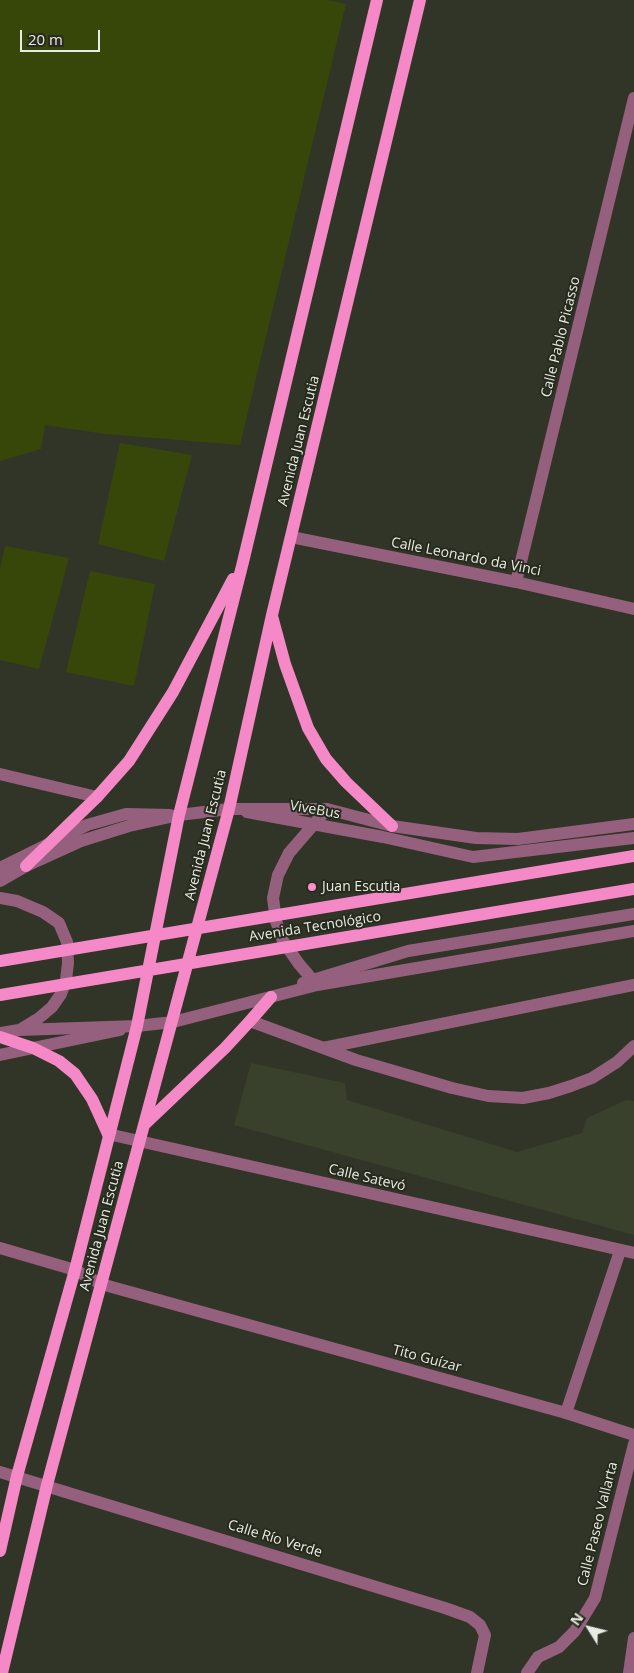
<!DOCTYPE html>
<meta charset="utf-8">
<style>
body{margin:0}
#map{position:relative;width:634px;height:1673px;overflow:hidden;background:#303527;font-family:"Open Sans",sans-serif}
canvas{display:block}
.north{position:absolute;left:564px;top:1603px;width:50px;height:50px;-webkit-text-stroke:4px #272b1e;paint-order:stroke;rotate:306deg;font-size:14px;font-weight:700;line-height:20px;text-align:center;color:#e7ebe2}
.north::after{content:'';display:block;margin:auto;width:18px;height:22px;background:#e7ebe2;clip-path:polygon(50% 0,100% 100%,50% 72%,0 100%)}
.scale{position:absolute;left:20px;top:30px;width:80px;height:22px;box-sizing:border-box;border:2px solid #e7ebe2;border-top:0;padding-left:6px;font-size:15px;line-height:18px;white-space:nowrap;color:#e7ebe2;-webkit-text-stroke:4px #272b1e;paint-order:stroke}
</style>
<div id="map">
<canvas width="634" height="1673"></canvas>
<div class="north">N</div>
<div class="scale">20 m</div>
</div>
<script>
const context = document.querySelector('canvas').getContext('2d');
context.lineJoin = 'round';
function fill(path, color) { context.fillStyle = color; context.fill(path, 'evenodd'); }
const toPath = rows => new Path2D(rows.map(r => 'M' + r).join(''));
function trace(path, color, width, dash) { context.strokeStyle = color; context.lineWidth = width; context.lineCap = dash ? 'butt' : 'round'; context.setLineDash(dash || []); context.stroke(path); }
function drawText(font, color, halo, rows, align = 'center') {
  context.font = font + ' "Open Sans",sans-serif'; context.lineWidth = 4; context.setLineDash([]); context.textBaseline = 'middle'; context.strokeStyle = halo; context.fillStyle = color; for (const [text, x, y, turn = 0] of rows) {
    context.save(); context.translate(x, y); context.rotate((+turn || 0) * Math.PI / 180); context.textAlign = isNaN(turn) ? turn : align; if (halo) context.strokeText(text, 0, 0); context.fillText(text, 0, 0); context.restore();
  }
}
fill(toPath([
 [251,1063,345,1083,347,1100,517,1152,582,1133,587,1118,626,1100,634,1101,634,1235,234,1125]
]), '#39402b');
fill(toPath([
 [0,0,328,0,346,4,240,445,105,434,45,425,41,449,0,461],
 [120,443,192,455,164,561,98,544],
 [5,546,69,558,39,669,0,660,0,569],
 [90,571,155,584,134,686,66,672]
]), '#374709');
trace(toPath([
 [247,812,383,837,473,857,634,838],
 [0,868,87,825,126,814,170,815],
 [303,983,408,951,634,914],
 [250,1021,356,1060,452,1088,488,1096,523,1098,549,1093,571,1086,592,1078,617,1062,634,1046],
 [323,1048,634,985],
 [0,1055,120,1030]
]), '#95607d', 12);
trace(toPath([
 [566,1413,634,1435],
 [527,1673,538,1657,559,1647,575,1631,595,1598,634,1444]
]), '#95607d', 12);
trace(toPath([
 [291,537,516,582,634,609],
 [516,582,634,98],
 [0,774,97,797],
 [108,1134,634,1253],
 [0,1248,75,1270,101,1284,566,1413,620,1251],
 [0,1472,445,1608,470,1617,480,1625,485,1635,477,1673],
 [629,1673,634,1638]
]), '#95607d', 12);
trace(toPath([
 [0,881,26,866,81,841,129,826,179,815,229,809,327,809,392,826,476,838,518,839,634,824],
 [0,898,17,901,43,912,59,923,67,942,68,963,66,980,61,994,52,1007,39,1018,21,1029],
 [317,985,299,964,283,941,276,921,273,898,278,875,289,853,327,809],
 [0,1033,19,1030,137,1026,173,1022,317,985,634,931]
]), '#95607d', 12);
trace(toPath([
 [272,616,285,664,308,728,326,759,346,782,392,826],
 [26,866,97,797,129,761,173,692,233,579],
 [0,961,634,856],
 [0,995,634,889],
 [0,1037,33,1048,59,1061,75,1074,92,1099,108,1134],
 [144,1125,225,1048,250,1021,271,997],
 [0,1551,17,1476,75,1270,137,1026,179,815,243,562,377,0],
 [2,1673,47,1485,229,809,272,615,420,0]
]), '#f589c7', 12);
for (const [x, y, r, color] of [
 [312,887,5,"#f890cb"]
]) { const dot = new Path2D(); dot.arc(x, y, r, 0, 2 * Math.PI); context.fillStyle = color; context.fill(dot); trace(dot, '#272b1e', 2); }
drawText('14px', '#e7ebe2', '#272b1e', [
 ["Calle Pablo Picasso",561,337,-76],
 ["Avenida Juan Escutia",299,441,-76],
 ["Calle Leonardo da Vinci",466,557,11],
 ["ViveBus",315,810,10],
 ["Avenida Juan Escutia",206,835,-76],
 ["Avenida Tecnológico",315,927,-9],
 ["Calle Satevó",367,1178,13],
 ["Avenida Juan Escutia",102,1226,-75],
 ["Tito Guízar",427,1359,15],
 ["Calle Paseo Vallarta",598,1524,-76],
 ["Calle Río Verde",275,1539,17]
]);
drawText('14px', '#e7ebe2', '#272b1e', [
 ["Juan Escutia",322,887]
], 'left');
</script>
